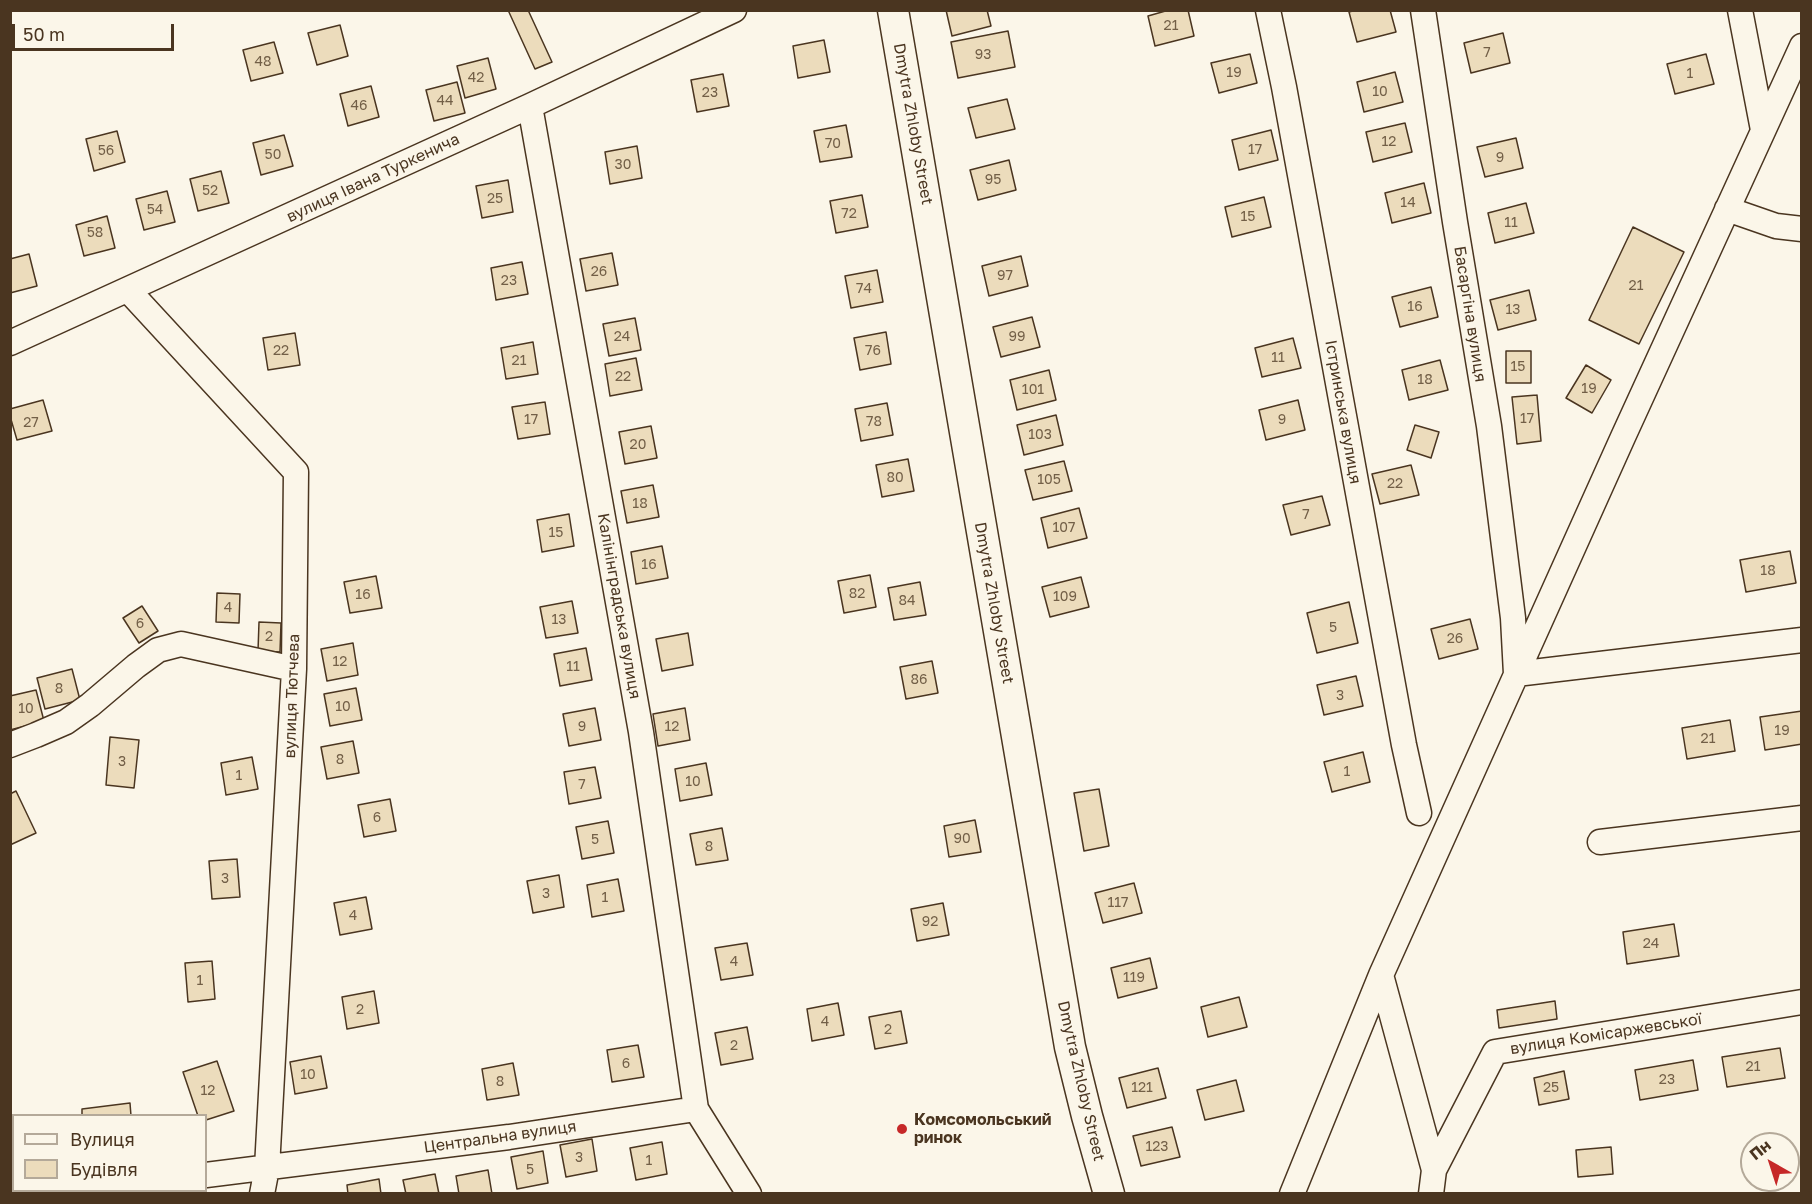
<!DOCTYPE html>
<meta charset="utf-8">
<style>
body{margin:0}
#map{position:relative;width:1812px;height:1204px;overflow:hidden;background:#fbf6e9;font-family:"Golos Text",sans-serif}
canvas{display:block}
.frame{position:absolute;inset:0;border:12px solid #4a3520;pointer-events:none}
.legend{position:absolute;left:12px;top:1114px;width:195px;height:78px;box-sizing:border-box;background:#fbf6e9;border:2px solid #b4a999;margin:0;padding:8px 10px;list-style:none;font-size:18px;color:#4a3520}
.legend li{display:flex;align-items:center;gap:12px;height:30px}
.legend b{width:30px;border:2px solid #b4a999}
.north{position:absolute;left:1740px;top:1132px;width:60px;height:60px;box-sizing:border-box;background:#fbf6e9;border:2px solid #b4a999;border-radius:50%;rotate:321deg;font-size:16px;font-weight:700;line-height:24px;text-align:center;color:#4a3520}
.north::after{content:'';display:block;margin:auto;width:21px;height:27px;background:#c62828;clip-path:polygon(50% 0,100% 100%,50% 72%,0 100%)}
.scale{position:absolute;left:12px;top:24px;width:162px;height:27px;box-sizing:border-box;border:3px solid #4a3520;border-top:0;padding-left:8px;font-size:18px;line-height:21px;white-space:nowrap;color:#4a3520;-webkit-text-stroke:4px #fbf6e9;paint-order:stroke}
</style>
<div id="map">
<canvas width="1812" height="1204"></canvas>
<div class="frame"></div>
<ul class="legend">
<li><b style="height:8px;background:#fbf6e9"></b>Вулиця</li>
<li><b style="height:16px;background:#ecdcbc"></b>Будівля</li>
</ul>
<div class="north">Пн</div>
<div class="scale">50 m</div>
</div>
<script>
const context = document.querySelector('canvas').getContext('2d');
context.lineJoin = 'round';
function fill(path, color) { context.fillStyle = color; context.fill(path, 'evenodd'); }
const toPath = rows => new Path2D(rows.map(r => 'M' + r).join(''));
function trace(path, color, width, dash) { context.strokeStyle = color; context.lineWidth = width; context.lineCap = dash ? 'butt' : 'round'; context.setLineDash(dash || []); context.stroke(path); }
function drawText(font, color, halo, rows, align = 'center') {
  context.font = font + ' "Golos Text",sans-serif'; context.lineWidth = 4.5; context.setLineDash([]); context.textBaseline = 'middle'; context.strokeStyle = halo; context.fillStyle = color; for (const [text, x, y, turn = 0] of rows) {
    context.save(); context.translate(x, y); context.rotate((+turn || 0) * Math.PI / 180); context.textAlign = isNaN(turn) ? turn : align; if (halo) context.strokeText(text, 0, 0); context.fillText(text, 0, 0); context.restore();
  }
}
const building = toPath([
 [508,10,528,10,552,62,535,69,508,10],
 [946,10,987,10,991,26,952,36,946,10],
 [1169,10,1188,10,1194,36,1155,46,1148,16,1169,10],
 [1356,10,1390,10,1396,32,1357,42,1349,12,1356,10],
 [340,25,348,56,317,65,308,33,340,25],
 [1008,31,1015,67,958,78,951,42,1008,31],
 [1503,33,1510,63,1471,73,1464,43,1503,33],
 [824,40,830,72,798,78,793,46,824,40],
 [274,42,283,73,251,81,243,50,274,42],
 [1250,54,1257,83,1219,93,1211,63,1250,54],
 [1706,54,1714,84,1675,94,1667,64,1706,54],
 [488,58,496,89,465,98,457,66,488,58],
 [1395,72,1403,102,1364,112,1357,82,1395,72],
 [723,74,729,106,697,112,691,80,723,74],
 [457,82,465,113,434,121,426,90,457,82],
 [371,86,379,117,348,126,340,94,371,86],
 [1007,99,1015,129,976,138,968,108,1007,99],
 [1405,123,1412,152,1373,162,1366,132,1405,123],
 [846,125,852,157,820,162,814,131,846,125],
 [1271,130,1278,160,1239,170,1232,140,1271,130],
 [117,131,125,162,94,171,86,139,117,131],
 [284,135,293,166,261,175,253,143,284,135],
 [1516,138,1523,168,1485,177,1477,147,1516,138],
 [637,146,642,178,610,184,605,152,637,146],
 [1009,160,1016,190,978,200,970,170,1009,160],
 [221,171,229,203,198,211,190,179,221,171],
 [508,180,513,212,482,218,476,186,508,180],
 [1424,183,1431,213,1392,223,1385,193,1424,183],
 [167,191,175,222,144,230,136,199,167,191],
 [862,195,868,227,836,233,830,201,862,195],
 [1264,197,1271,227,1232,237,1225,207,1264,197],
 [1526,203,1534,233,1495,243,1488,213,1526,203],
 [107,216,115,248,84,256,76,225,107,216],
 [1633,227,1684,252,1639,344,1589,320,1633,227],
 [612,253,618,285,586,291,580,259,612,253],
 [29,254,37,286,10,293,10,259,29,254],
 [1021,256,1028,286,989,296,982,266,1021,256],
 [522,262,528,294,496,300,491,268,522,262],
 [877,270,883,302,851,308,845,276,877,270],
 [1431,287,1438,317,1400,327,1392,297,1431,287],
 [1529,290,1536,320,1498,330,1490,300,1529,290],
 [1032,317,1040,347,1001,357,993,327,1032,317],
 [635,318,641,350,609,356,603,324,635,318],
 [886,332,891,364,860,370,854,338,886,332],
 [295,333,300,365,268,370,263,338,295,333],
 [1293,338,1301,368,1262,377,1255,348,1293,338],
 [533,342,538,374,506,379,501,348,533,342],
 [1506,351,1531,351,1531,383,1506,383,1506,351],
 [636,358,642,390,610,396,605,364,636,358],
 [1440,360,1448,390,1409,400,1402,370,1440,360],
 [1586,365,1611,380,1592,413,1566,398,1586,365],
 [1049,370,1056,400,1017,410,1010,380,1049,370],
 [1537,395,1541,441,1517,444,1512,397,1537,395],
 [43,400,52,431,17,440,10,416,10,409,43,400],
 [1298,400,1305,430,1266,440,1259,410,1298,400],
 [545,402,550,434,518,439,512,407,545,402],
 [887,403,893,435,861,441,855,409,887,403],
 [1056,415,1063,445,1024,455,1017,425,1056,415],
 [1415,425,1439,432,1431,458,1407,450,1415,425],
 [651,426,657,458,625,464,619,432,651,426],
 [908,459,914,491,882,497,876,465,908,459],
 [1064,461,1072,491,1033,500,1025,470,1064,461],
 [1411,465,1419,495,1380,504,1372,474,1411,465],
 [653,485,659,517,627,523,621,491,653,485],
 [1322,496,1330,525,1291,535,1283,505,1322,496],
 [1079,508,1087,538,1048,548,1041,518,1079,508],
 [569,514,574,546,542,552,537,520,569,514],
 [662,546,668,578,636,584,631,552,662,546],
 [1790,551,1796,583,1746,592,1740,560,1790,551],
 [870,575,876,607,844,613,838,581,870,575],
 [376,576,382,608,350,613,344,582,376,576],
 [1081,577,1089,607,1050,617,1042,587,1081,577],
 [920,582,926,615,894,620,888,588,920,582],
 [217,593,240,594,239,623,216,622,217,593],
 [572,601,578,633,546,638,540,607,572,601],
 [1349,602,1358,643,1317,653,1307,613,1349,602],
 [142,606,158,631,139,643,123,618,142,606],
 [1470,619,1478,649,1439,659,1431,629,1470,619],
 [259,622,281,623,280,652,258,651,259,622],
 [688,633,693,665,662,671,656,639,688,633],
 [353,643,358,675,327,681,321,649,353,643],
 [586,648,592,680,560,686,554,654,586,648],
 [932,661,938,693,906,699,900,667,932,661],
 [72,669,80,700,45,709,37,678,72,669],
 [1356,676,1363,706,1324,715,1317,685,1356,676],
 [356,688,362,720,330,726,324,694,356,688],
 [36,690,44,721,10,730,10,696,36,690],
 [595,708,601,740,569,746,563,714,595,708],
 [685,708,690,740,658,746,653,714,685,708],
 [1802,711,1802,744,1765,750,1760,717,1802,711],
 [1730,720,1735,751,1687,759,1682,728,1730,720],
 [110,737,139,740,134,788,106,785,110,737],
 [353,741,359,773,327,779,321,747,353,741],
 [1363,752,1370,782,1332,792,1324,762,1363,752],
 [252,757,258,789,226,795,221,763,252,757],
 [706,763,712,795,680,801,675,769,706,763],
 [595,767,601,798,569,804,564,772,595,767],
 [1099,789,1109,846,1084,851,1074,793,1099,789],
 [16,791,36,833,10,845,10,794,16,791],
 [390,799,396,831,364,837,358,805,390,799],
 [975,820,981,852,949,857,944,826,975,820],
 [608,821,614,853,582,859,576,827,608,821],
 [722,828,728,860,696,865,690,834,722,828],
 [237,859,240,897,212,899,209,861,237,859],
 [559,875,564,907,533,913,527,881,559,875],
 [618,879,624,911,592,917,587,885,618,879],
 [1134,883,1142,913,1103,923,1095,893,1134,883],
 [366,897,372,929,340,935,334,903,366,897],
 [943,903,949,935,917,941,911,909,943,903],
 [1674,924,1679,956,1627,964,1623,932,1674,924],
 [747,943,753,975,721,980,715,948,747,943],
 [1150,958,1157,988,1118,998,1111,968,1150,958],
 [212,961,215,999,188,1002,185,963,212,961],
 [374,991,379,1023,347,1029,342,997,374,991],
 [1239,997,1247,1027,1208,1037,1201,1007,1239,997],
 [1555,1001,1557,1019,1499,1028,1497,1010,1555,1001],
 [838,1003,844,1035,812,1041,807,1009,838,1003],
 [901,1011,907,1043,875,1049,869,1017,901,1011],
 [747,1027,753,1059,721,1065,715,1033,747,1027],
 [638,1045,644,1077,612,1082,607,1050,638,1045],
 [1780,1048,1785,1078,1727,1087,1722,1057,1780,1048],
 [321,1056,327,1088,295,1094,290,1062,321,1056],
 [1693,1060,1698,1090,1640,1100,1635,1070,1693,1060],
 [217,1061,234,1111,206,1120,206,1116,198,1116,183,1072,217,1061],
 [513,1063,519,1095,487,1100,482,1069,513,1063],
 [1158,1068,1166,1098,1127,1108,1119,1078,1158,1068],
 [1564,1071,1569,1099,1539,1105,1534,1078,1564,1071],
 [1236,1080,1244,1111,1205,1120,1197,1090,1236,1080],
 [130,1103,131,1116,82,1116,82,1109,130,1103],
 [1172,1127,1180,1157,1141,1166,1133,1136,1172,1127],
 [14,1133,14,1168,11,1169,10,1134,14,1133],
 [592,1139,597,1171,566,1177,560,1145,592,1139],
 [662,1142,667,1174,636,1180,630,1148,662,1142],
 [1611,1147,1613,1174,1578,1177,1576,1150,1611,1147],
 [543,1151,548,1183,517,1189,511,1157,543,1151],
 [488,1170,492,1194,459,1194,456,1176,488,1170],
 [435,1174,439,1194,406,1194,403,1180,435,1174],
 [379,1179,381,1194,348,1194,347,1185,379,1179]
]);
fill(building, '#ecdcbc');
trace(building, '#4a3520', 1.5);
const minor = toPath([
 [1268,10,1284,87,1404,745,1419,813],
 [1423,10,1455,222,1489,426,1513,618,1516,674,1802,640],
 [1740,10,1763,130],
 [530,106,641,732,696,1109],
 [1727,209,1776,226,1802,229],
 [128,290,296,472,294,669,267,1168,262,1194],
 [10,343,530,106,734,10],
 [10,745,36,735,66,722,90,705,136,666,158,650,181,644,294,669],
 [1600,842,1802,818],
 [1434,1170,1381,975,1623,437,1802,46],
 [206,1175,509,1137,696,1109,749,1194],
 [45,1194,71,1190],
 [1292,1194,1381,975],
 [1431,1194,1434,1170,1495,1052,1802,1002]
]);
const major = toPath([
 [893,10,1070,1047,1087,1116,1109,1194]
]);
trace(minor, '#4a3520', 27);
trace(major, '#4a3520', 33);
trace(minor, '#fbf6e9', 24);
trace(major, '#fbf6e9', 30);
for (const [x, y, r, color] of [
 [902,1129,6,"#c62828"]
]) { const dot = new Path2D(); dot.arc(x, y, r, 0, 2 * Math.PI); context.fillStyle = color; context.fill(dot); trace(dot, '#fbf6e9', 2); }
drawText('14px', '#725f47', null, [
 ["21",1171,26],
 ["7",1487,53],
 ["93",983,55],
 ["48",263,62],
 ["19",1234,73],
 ["1",1690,74],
 ["42",476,78],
 ["10",1380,92],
 ["23",710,93],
 ["44",445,101],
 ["46",359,106],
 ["12",1389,142],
 ["70",833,144],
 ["17",1255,150],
 ["56",106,151],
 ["50",273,155],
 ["9",1500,158],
 ["30",623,165],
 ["95",993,180],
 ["52",210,191],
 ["25",495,199],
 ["14",1408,203],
 ["54",155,210],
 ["72",849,214],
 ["15",1248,217],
 ["11",1511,223],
 ["58",95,233],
 ["26",599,272],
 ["97",1005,276],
 ["23",509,281],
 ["21",1636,286],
 ["74",864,289],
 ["16",1415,307],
 ["13",1513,310],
 ["24",622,337],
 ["99",1017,337],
 ["22",281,351],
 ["76",873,351],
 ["11",1278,358],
 ["21",519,361],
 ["15",1518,367],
 ["22",623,377],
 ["18",1425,380],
 ["19",1589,389],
 ["101",1033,390],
 ["17",1527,419],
 ["17",531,420],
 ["9",1282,420],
 ["78",874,422],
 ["27",31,423],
 ["103",1040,435],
 ["20",638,445],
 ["80",895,478],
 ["105",1049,480],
 ["22",1395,484],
 ["18",640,504],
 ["7",1306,515],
 ["107",1064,528],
 ["15",556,533],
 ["16",649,565],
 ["18",1768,571],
 ["82",857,594],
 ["16",363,595],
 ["109",1065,597],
 ["84",907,601],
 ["4",228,608],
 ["13",559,620],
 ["6",140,624],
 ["5",1333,628],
 ["2",269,637],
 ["26",1455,639],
 ["12",340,662],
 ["11",573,667],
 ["86",919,680],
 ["8",59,689],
 ["3",1340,696],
 ["10",343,707],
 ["10",26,709],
 ["9",582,727],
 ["12",672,727],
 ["19",1782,731],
 ["21",1708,739],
 ["8",340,760],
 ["3",122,762],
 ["1",1347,772],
 ["1",239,776],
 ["10",693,782],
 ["7",582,785],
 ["6",377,818],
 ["90",962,839],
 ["5",595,840],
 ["8",709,847],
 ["3",225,879],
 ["3",546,894],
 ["1",605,898],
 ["117",1118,903],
 ["4",353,916],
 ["92",930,922],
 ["24",1651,944],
 ["4",734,962],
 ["119",1134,978],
 ["1",200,981],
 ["2",360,1010],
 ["4",825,1022],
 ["2",888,1030],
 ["2",734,1046],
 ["6",626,1064],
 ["21",1753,1067],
 ["10",308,1075],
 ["23",1667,1080],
 ["8",500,1082],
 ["121",1142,1088],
 ["25",1551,1088],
 ["12",208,1091],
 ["123",1157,1147],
 ["3",579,1158],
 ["1",649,1161],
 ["5",530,1170]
]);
drawText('16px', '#4a3520', '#fbf6e9', [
 ["Dmytra Zhloby Street",913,124,80],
 ["вулиця Івана Туркенича",373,178,-25],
 ["Басаргіна вулиця",1470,314,81],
 ["Істринська вулиця",1343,412,80],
 ["Dmytra Zhloby Street",994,603,80],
 ["Калінінградська вулиця",619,606,80],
 ["вулиця Тютчева",292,696,-88],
 ["вулиця Комісаржевської",1606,1034,-9],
 ["Dmytra Zhloby Street",1081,1081,77],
 ["Центральна вулиця",500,1137,-8]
]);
drawText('bold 16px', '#4a3520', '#fbf6e9', [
 ["Комсомольський",914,1120],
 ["ринок",914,1138]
], 'left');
</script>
